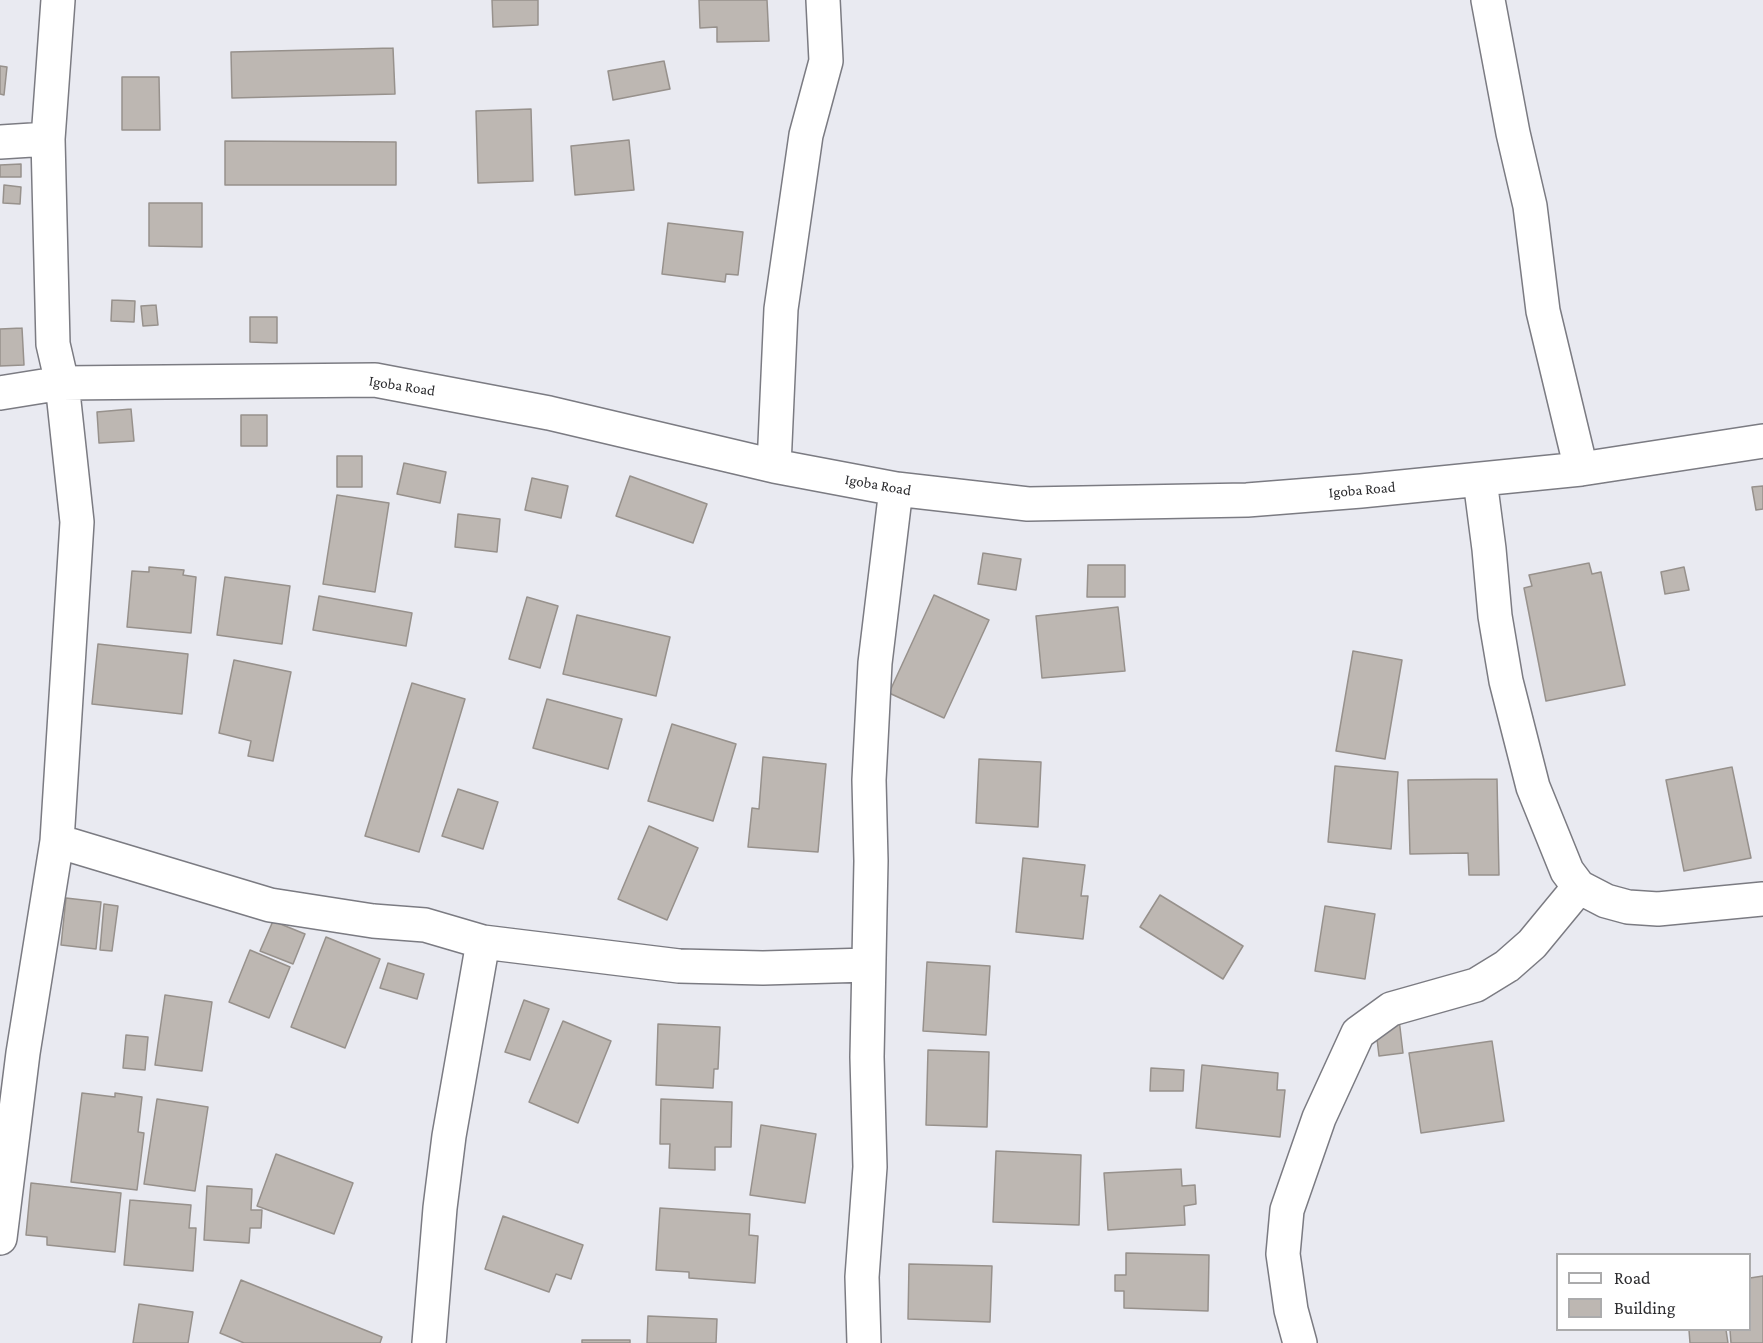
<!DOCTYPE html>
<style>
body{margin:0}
#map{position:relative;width:1763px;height:1343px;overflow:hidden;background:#e9eaf1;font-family:"Crimson Pro",serif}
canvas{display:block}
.legend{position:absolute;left:1556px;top:1253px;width:195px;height:78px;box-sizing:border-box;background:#fff;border:2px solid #ababac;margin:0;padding:8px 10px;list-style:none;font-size:18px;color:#2c2c2f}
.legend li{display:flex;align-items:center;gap:12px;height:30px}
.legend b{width:30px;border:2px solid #ababac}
</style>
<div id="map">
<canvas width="1763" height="1343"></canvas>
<ul class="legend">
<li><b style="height:8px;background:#fff"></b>Road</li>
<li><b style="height:16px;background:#bdb7b2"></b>Building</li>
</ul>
</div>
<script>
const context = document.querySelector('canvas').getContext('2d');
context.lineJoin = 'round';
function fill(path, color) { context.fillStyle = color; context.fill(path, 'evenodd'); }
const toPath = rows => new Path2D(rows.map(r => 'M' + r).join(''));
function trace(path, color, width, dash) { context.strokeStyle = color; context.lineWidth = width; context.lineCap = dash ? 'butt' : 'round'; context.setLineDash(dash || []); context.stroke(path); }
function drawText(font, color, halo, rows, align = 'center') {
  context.font = font + ' "Crimson Pro",serif'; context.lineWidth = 4.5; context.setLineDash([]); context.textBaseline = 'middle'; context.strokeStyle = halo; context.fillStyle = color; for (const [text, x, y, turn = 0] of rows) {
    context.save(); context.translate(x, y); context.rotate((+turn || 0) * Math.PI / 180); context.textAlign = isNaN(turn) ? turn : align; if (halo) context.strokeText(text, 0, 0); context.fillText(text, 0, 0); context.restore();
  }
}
const building = toPath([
 [492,0,538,0,538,25,493,27,492,0],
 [699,0,767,0,769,41,717,42,717,27,700,28,699,0],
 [393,48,395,94,232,98,231,52,393,48],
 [664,61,670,89,613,100,608,71,664,61],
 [0,66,7,67,4,95,0,94,0,66],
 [122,77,159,77,160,130,122,130,122,77],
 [531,109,533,181,478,183,476,111,531,109],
 [629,140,634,190,575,195,571,146,629,140],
 [225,141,396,142,396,185,225,185,225,141],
 [21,164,21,177,0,177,0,165,21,164],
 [4,185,21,187,20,204,3,203,4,185],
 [149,203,202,203,202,247,149,246,149,203],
 [668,223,743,232,738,275,726,274,725,282,662,274,668,223],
 [112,300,135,301,134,322,111,321,112,300],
 [156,305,158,325,143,326,141,306,156,305],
 [250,317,277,317,277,343,250,342,250,317],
 [22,328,24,365,0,366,0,329,22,328],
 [131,409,134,441,99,443,97,412,131,409],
 [241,415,267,415,267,446,241,446,241,415],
 [337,456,362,456,362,487,337,487,337,456],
 [404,463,446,472,440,503,397,494,404,463],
 [630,476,707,504,693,543,616,516,630,476],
 [532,478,568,486,561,518,525,510,532,478],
 [1763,486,1763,509,1756,510,1752,487,1763,486],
 [337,495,389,503,375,592,323,584,337,495],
 [458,514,500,519,497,552,455,547,458,514],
 [983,553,1021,559,1016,590,978,584,983,553],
 [1589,563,1592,574,1601,572,1625,685,1546,701,1524,588,1532,586,1529,575,1589,563],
 [1088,565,1125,565,1125,597,1087,597,1088,565],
 [149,567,184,570,183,575,196,577,191,633,127,627,132,571,149,572,149,567],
 [1684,567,1689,590,1665,594,1661,572,1684,567],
 [225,577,290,586,282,644,217,635,225,577],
 [934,595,989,620,944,718,889,693,934,595],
 [319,596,412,613,406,646,313,630,319,596],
 [527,597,558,606,540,668,509,659,527,597],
 [1118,607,1125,671,1042,678,1036,616,1118,607],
 [577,615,670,637,656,696,563,674,577,615],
 [98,644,188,654,182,714,92,704,98,644],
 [1353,651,1402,660,1385,759,1336,751,1353,651],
 [234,660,291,672,273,761,248,756,251,741,219,733,234,660],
 [412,683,465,699,419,852,365,836,412,683],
 [547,699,622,719,608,769,533,748,547,699],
 [672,724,736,744,713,821,648,801,672,724],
 [763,757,826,764,818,852,748,847,752,808,759,809,763,757],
 [979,759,1041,762,1038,827,976,823,979,759],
 [1335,766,1398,772,1391,849,1328,842,1335,766],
 [1732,767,1751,858,1684,871,1666,780,1732,767],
 [1497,779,1499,875,1469,875,1468,853,1410,854,1408,780,1497,779],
 [458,789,498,802,483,849,442,836,458,789],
 [649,826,698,848,667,920,618,899,649,826],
 [1023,858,1085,865,1081,896,1088,896,1083,939,1016,932,1023,858],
 [1160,895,1243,946,1223,979,1140,927,1160,895],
 [66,898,101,902,96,949,61,945,66,898],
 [104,904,118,906,112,951,100,950,104,904],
 [1325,906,1375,914,1365,979,1315,971,1325,906],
 [273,921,305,934,293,964,260,951,273,921],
 [326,937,380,959,345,1048,291,1027,326,937],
 [250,950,290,967,269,1018,229,1002,250,950],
 [927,962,990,966,986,1035,923,1031,927,962],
 [388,963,424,974,417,999,380,988,388,963],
 [165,995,212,1002,202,1071,155,1065,165,995],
 [524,1000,549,1009,530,1060,505,1052,524,1000],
 [1399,1019,1403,1053,1379,1056,1375,1022,1399,1019],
 [563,1021,611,1041,578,1123,529,1102,563,1021],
 [658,1024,720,1027,718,1069,714,1069,713,1088,656,1085,658,1024],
 [126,1035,148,1037,145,1070,123,1068,126,1035],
 [1492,1041,1504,1121,1421,1133,1409,1053,1492,1041],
 [928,1050,989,1052,987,1127,926,1125,928,1050],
 [1202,1065,1278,1073,1277,1090,1285,1090,1280,1137,1196,1128,1202,1065],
 [1151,1068,1184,1070,1183,1091,1150,1091,1151,1068],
 [82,1093,115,1097,115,1093,142,1097,138,1132,144,1133,137,1190,71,1182,82,1093],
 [157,1099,208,1107,195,1191,144,1184,157,1099],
 [661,1099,732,1102,731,1147,715,1147,715,1170,669,1168,670,1144,660,1144,661,1099],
 [761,1125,816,1134,805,1203,750,1195,761,1125],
 [996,1151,1081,1155,1079,1225,993,1222,996,1151],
 [276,1154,353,1183,334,1234,257,1206,276,1154],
 [1181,1169,1182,1186,1195,1185,1196,1204,1184,1206,1185,1225,1108,1230,1104,1173,1181,1169],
 [31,1183,121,1193,115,1252,47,1245,47,1237,26,1235,31,1183],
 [207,1186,252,1189,251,1210,262,1210,261,1228,250,1228,249,1243,204,1240,207,1186],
 [130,1200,191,1205,189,1228,196,1228,193,1271,124,1265,130,1200],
 [660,1208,750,1214,749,1235,758,1236,755,1283,689,1278,689,1272,656,1270,660,1208],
 [503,1216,583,1245,571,1279,556,1274,549,1292,485,1269,503,1216],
 [1126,1253,1209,1255,1208,1311,1124,1308,1124,1291,1115,1291,1115,1275,1126,1275,1126,1253],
 [909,1264,992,1266,990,1322,908,1319,909,1264],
 [1763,1276,1763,1343,1731,1343,1730,1330,1750,1330,1750,1278,1763,1276],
 [241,1280,382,1337,380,1343,244,1343,220,1333,241,1280],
 [139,1304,193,1312,188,1343,133,1343,139,1304],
 [648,1316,717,1319,716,1343,647,1343,648,1316],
 [1689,1330,1726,1330,1728,1343,1690,1343,1689,1330],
 [582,1340,630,1340,630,1343,582,1343,582,1340]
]);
fill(building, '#bdb7b2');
trace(building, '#97918c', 1.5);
const minor = toPath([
 [1488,0,1513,133,1530,206,1543,311,1581,469],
 [0,142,48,139],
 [0,393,62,383,375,380,549,413,774,466,896,489,1028,504,1247,500,1361,491,1581,469,1763,441],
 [774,466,781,309,806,135,826,61,823,0],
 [1480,480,1489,549,1495,616,1506,681,1533,787,1567,871,1579,887,1606,901,1628,907,1658,909,1763,899],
 [57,841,270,905,373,921,425,925,483,942,679,966,763,968,868,965],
 [0,1238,23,1053,57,841,77,522,62,383,53,344,48,139,58,0],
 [429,1343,440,1208,449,1136,483,942],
 [864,1343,862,1277,870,1167,867,1057,871,861,869,780,875,663,896,489],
 [1300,1343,1291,1310,1283,1254,1287,1210,1319,1118,1358,1033,1391,1009,1476,985,1507,966,1532,944,1579,887]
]);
trace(minor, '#7b7b82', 36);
trace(minor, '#fff', 33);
drawText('15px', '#2c2c2f', '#fff', [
 ["Igoba Road",402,386,9],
 ["Igoba Road",878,485,10],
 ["Igoba Road",1362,490,-5]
]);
</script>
